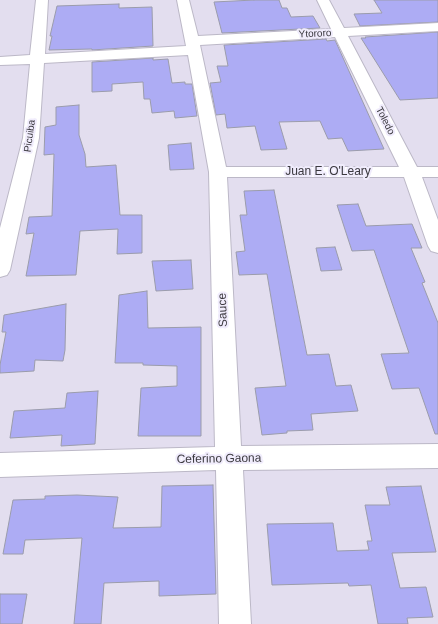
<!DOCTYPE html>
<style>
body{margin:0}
canvas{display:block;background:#e3deef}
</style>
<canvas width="438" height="624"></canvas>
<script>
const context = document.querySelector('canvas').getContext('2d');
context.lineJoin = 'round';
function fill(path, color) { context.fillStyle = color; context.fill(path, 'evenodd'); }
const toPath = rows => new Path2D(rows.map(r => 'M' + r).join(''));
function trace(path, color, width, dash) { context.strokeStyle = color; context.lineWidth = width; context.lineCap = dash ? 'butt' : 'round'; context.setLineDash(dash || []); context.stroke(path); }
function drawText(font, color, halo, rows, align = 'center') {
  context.font = font + ' Helvetica,sans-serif'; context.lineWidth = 4; context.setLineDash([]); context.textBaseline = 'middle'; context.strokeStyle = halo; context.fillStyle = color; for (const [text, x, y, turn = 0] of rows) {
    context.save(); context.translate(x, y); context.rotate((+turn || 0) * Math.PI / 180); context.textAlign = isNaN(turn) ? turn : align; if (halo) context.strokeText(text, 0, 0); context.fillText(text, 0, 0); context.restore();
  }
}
const building = toPath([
 [254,0,279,0,282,8,287,8,291,17,313,16,320,28,222,33,214,2,254,0],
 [374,0,438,0,438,22,360,26,354,14,382,13,374,0],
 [119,4,119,8,152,7,153,46,92,50,92,49,49,50,52,36,50,36,57,6,119,4],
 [438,32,438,98,400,100,361,38,366,38,365,37,438,32],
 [326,39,327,41,335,40,384,149,348,151,342,138,328,139,320,121,279,122,287,149,261,150,255,126,227,128,225,114,216,115,210,83,221,82,217,66,228,66,224,45,326,39],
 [153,58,153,60,168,59,172,83,185,82,185,84,192,84,197,116,175,118,174,111,152,113,150,99,144,99,143,82,112,84,112,91,92,92,92,62,153,58],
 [79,105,79,135,85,154,86,167,116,165,120,215,142,215,142,253,117,254,118,229,80,231,76,275,26,276,34,233,26,234,29,217,52,216,54,154,44,155,45,127,56,125,56,107,79,105],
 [191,143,194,169,170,170,168,145,191,143],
 [274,190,307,355,329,354,336,386,351,385,358,411,311,414,313,430,287,431,287,433,262,435,255,388,286,386,267,274,239,275,236,252,245,251,240,215,247,215,244,191,274,190],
 [358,204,366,226,412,224,422,248,411,248,425,282,422,283,438,323,438,434,435,434,419,388,392,389,381,354,409,353,374,250,352,251,337,205,358,204],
 [335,247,342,270,321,271,316,248,335,247],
 [191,260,193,289,156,291,152,261,191,260],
 [147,291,148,328,201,327,201,436,138,436,141,388,177,386,177,366,143,365,143,363,115,363,119,295,147,291],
 [66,304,65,350,63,361,35,360,34,371,0,373,0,365,6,332,2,332,4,315,66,304],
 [98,391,95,444,61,446,62,435,10,438,14,411,65,408,67,393,98,391],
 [213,485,216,594,159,596,159,581,104,583,101,624,74,624,82,538,25,540,23,554,3,554,13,500,45,499,45,496,77,495,118,497,113,528,161,527,162,486,213,485],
 [421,486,436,552,392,553,400,588,426,587,433,617,407,618,408,624,378,624,371,585,349,586,348,583,272,585,267,524,333,523,337,551,369,550,367,541,372,541,365,505,390,505,386,487,421,486],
 [0,594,27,594,22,624,0,624,0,594]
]);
fill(building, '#adacf4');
trace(building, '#9b9cab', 1);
const minor = toPath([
 [36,0,48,0,45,54,186,46,177,0,189,0,198,36,331,29,317,0,329,0,344,28,438,23,438,31,348,36,417,167,438,167,438,177,422,177,438,220,438,253,431,251,428,246,404,177,227,177,241,446,438,444,438,468,243,470,251,624,219,624,216,470,0,477,0,453,215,447,209,172,188,55,44,63,39,138,10,270,7,275,0,277,0,228,23,138,30,64,0,65,0,57,30,55,36,0],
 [335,37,399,167,226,167,200,45,335,37]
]);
trace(minor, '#bcb8c7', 2);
fill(minor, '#fff');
drawText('10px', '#3b393f', '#f0ecfc', [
 ["Ytororo",315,34,-3],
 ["Toledo",385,121,63],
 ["Picuiba",30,136,-82]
]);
drawText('12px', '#3b393f', '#f0ecfc', [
 ["Juan E. O'Leary",328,172],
 ["Sauce",223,310,-92],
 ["Ceferino Gaona",219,459,-1]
]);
</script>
